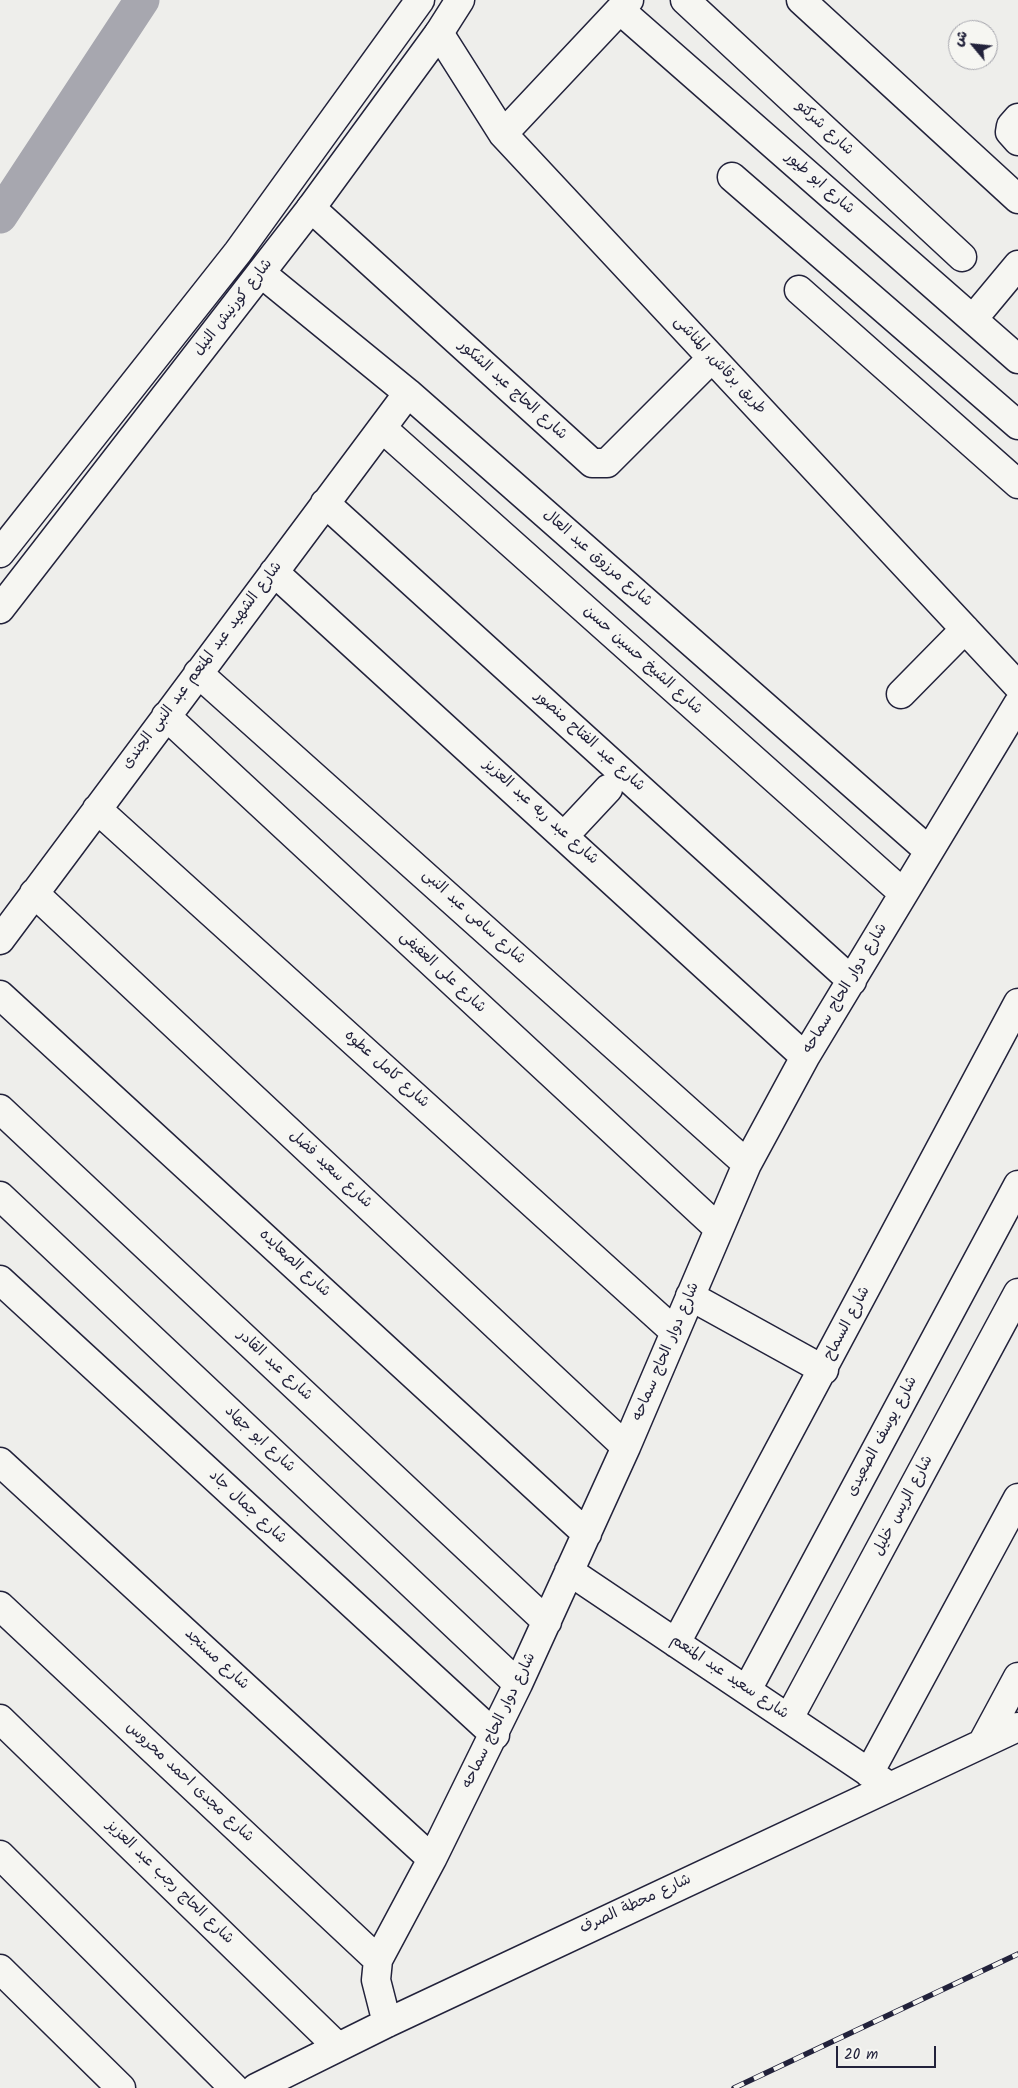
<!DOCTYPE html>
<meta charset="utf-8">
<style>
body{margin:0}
#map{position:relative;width:1018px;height:2088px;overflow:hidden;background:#eeeeeb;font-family:Kalam,"Playpen Sans Arabic",sans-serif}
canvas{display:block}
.north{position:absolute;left:948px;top:20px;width:50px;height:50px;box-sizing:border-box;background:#f6f6f2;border:1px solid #a1a1a9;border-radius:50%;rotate:298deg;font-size:14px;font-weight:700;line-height:20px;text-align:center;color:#22223b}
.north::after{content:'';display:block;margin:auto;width:18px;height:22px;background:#22223b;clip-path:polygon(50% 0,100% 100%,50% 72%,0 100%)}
.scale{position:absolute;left:836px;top:2046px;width:100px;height:22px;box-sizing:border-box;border:2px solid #22223b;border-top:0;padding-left:6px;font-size:15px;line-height:18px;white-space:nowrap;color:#22223b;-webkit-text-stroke:4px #f6f6f2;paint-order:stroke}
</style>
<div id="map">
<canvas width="1018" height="2088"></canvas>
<div class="north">ش</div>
<div class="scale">20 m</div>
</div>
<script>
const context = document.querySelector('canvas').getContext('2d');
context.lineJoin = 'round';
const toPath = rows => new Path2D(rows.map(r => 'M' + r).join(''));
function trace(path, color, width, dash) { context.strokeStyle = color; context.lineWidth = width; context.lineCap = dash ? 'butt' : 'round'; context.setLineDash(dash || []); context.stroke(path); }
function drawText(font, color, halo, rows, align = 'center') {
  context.font = font + ' Kalam,"Playpen Sans Arabic",sans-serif'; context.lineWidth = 4; context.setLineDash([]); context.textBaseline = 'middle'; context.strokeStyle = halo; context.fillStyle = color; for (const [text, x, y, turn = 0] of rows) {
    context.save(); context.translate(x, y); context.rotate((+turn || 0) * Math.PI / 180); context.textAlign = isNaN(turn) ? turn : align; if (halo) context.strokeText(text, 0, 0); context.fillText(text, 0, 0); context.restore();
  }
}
trace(toPath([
 [0,216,142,0]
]), '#a7a7af', 35);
const minor = toPath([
 [685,0,962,257],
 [801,0,1018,199],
 [620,10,1018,359],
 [439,33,503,134,1018,686],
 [1018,118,1011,126,1010,132,1018,141],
 [503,134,629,0],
 [732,177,1018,425],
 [311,208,592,463,607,463,712,358],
 [261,273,408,393,928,850],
 [799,290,1018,484],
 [973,319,1018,265],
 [382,428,903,893],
 [325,503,852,981],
 [274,572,805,1057],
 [198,673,747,1164],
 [901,694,965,629],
 [166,716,719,1229],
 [97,809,675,1332],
 [565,835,608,789],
 [34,893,626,1447],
 [0,940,408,393],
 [0,995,587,1534],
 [0,1109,547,1622],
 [0,1196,518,1684],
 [0,1280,495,1735],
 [690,1296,824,1370],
 [0,1462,432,1859],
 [569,1571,889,1786],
 [0,1606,378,1960],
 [676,1643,1018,1003],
 [747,1690,1018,1185],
 [789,1718,1018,1293],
 [0,1719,338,2047],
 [983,1742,1018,1677],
 [869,1773,1018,1498],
 [0,1855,234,2088],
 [0,1969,121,2088],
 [387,2023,376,1980,378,1960,432,1859,518,1684,626,1447,747,1164,805,1057,1018,704],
 [256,2088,387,2023,1018,1727]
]);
const major = toPath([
 [0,553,238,252,420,0],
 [0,609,311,208,439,33,460,0]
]);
trace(minor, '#22223b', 31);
trace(major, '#22223b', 31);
trace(minor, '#f6f6f2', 28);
trace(major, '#f6f6f2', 28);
const rail = toPath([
 [734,2088,1018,1954]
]);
trace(rail, '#22223b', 5.5);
trace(rail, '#f6f6f2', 4, [11]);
drawText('15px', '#22223b', '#f6f6f2', [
 ["شارع شركتو",824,129,43],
 ["شارع ابو طيور",819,184,41],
 ["شارع كورنيش النيل",234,308,-52],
 ["طريق برقاش, المناشى",719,366,47],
 ["شارع الحاج عبد الشكور",512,391,42],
 ["شارع مرزوق عبد العال",597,559,41],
 ["شارع الشيخ حسين حسن",642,661,42],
 ["شارع الشهيد عبد المنعم عبد النبى الجندى",203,666,-53],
 ["شارع عبد الفتاح منصور",589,742,42],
 ["شارع عبد ربه عبد العزيز",540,813,42],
 ["شارع سامى عبد النبى",473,918,42],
 ["شارع على العفيفى",442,973,43],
 ["شارع دوار الحاج سماحه",846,989,-59],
 ["شارع كامل عطوه",386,1070,42],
 ["شارع سعيد فضل",330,1170,43],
 ["شارع الصعايده",294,1264,43],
 ["شارع السماح",848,1324,-62],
 ["شارع دوار الحاج سماحه",667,1352,-67],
 ["شارع عبد القادر",274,1366,43],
 ["شارع يوسف الصعيدى",883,1437,-62],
 ["شارع ابو جهاد",259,1440,43],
 ["شارع الريس خليل",904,1506,-62],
 ["شارع جمال جاد",247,1508,43],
 ["شارع مستجد",216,1660,43],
 ["شارع سعيد عبد المنعم",729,1678,34],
 ["شارع دوار الحاج سماحه",500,1721,-64],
 ["شارع مجدى احمد محروس",189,1783,43],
 ["شارع الحاج رجب عبد العزيز",169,1883,44],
 ["شارع محطة الصرف",636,1905,-25]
]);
</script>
